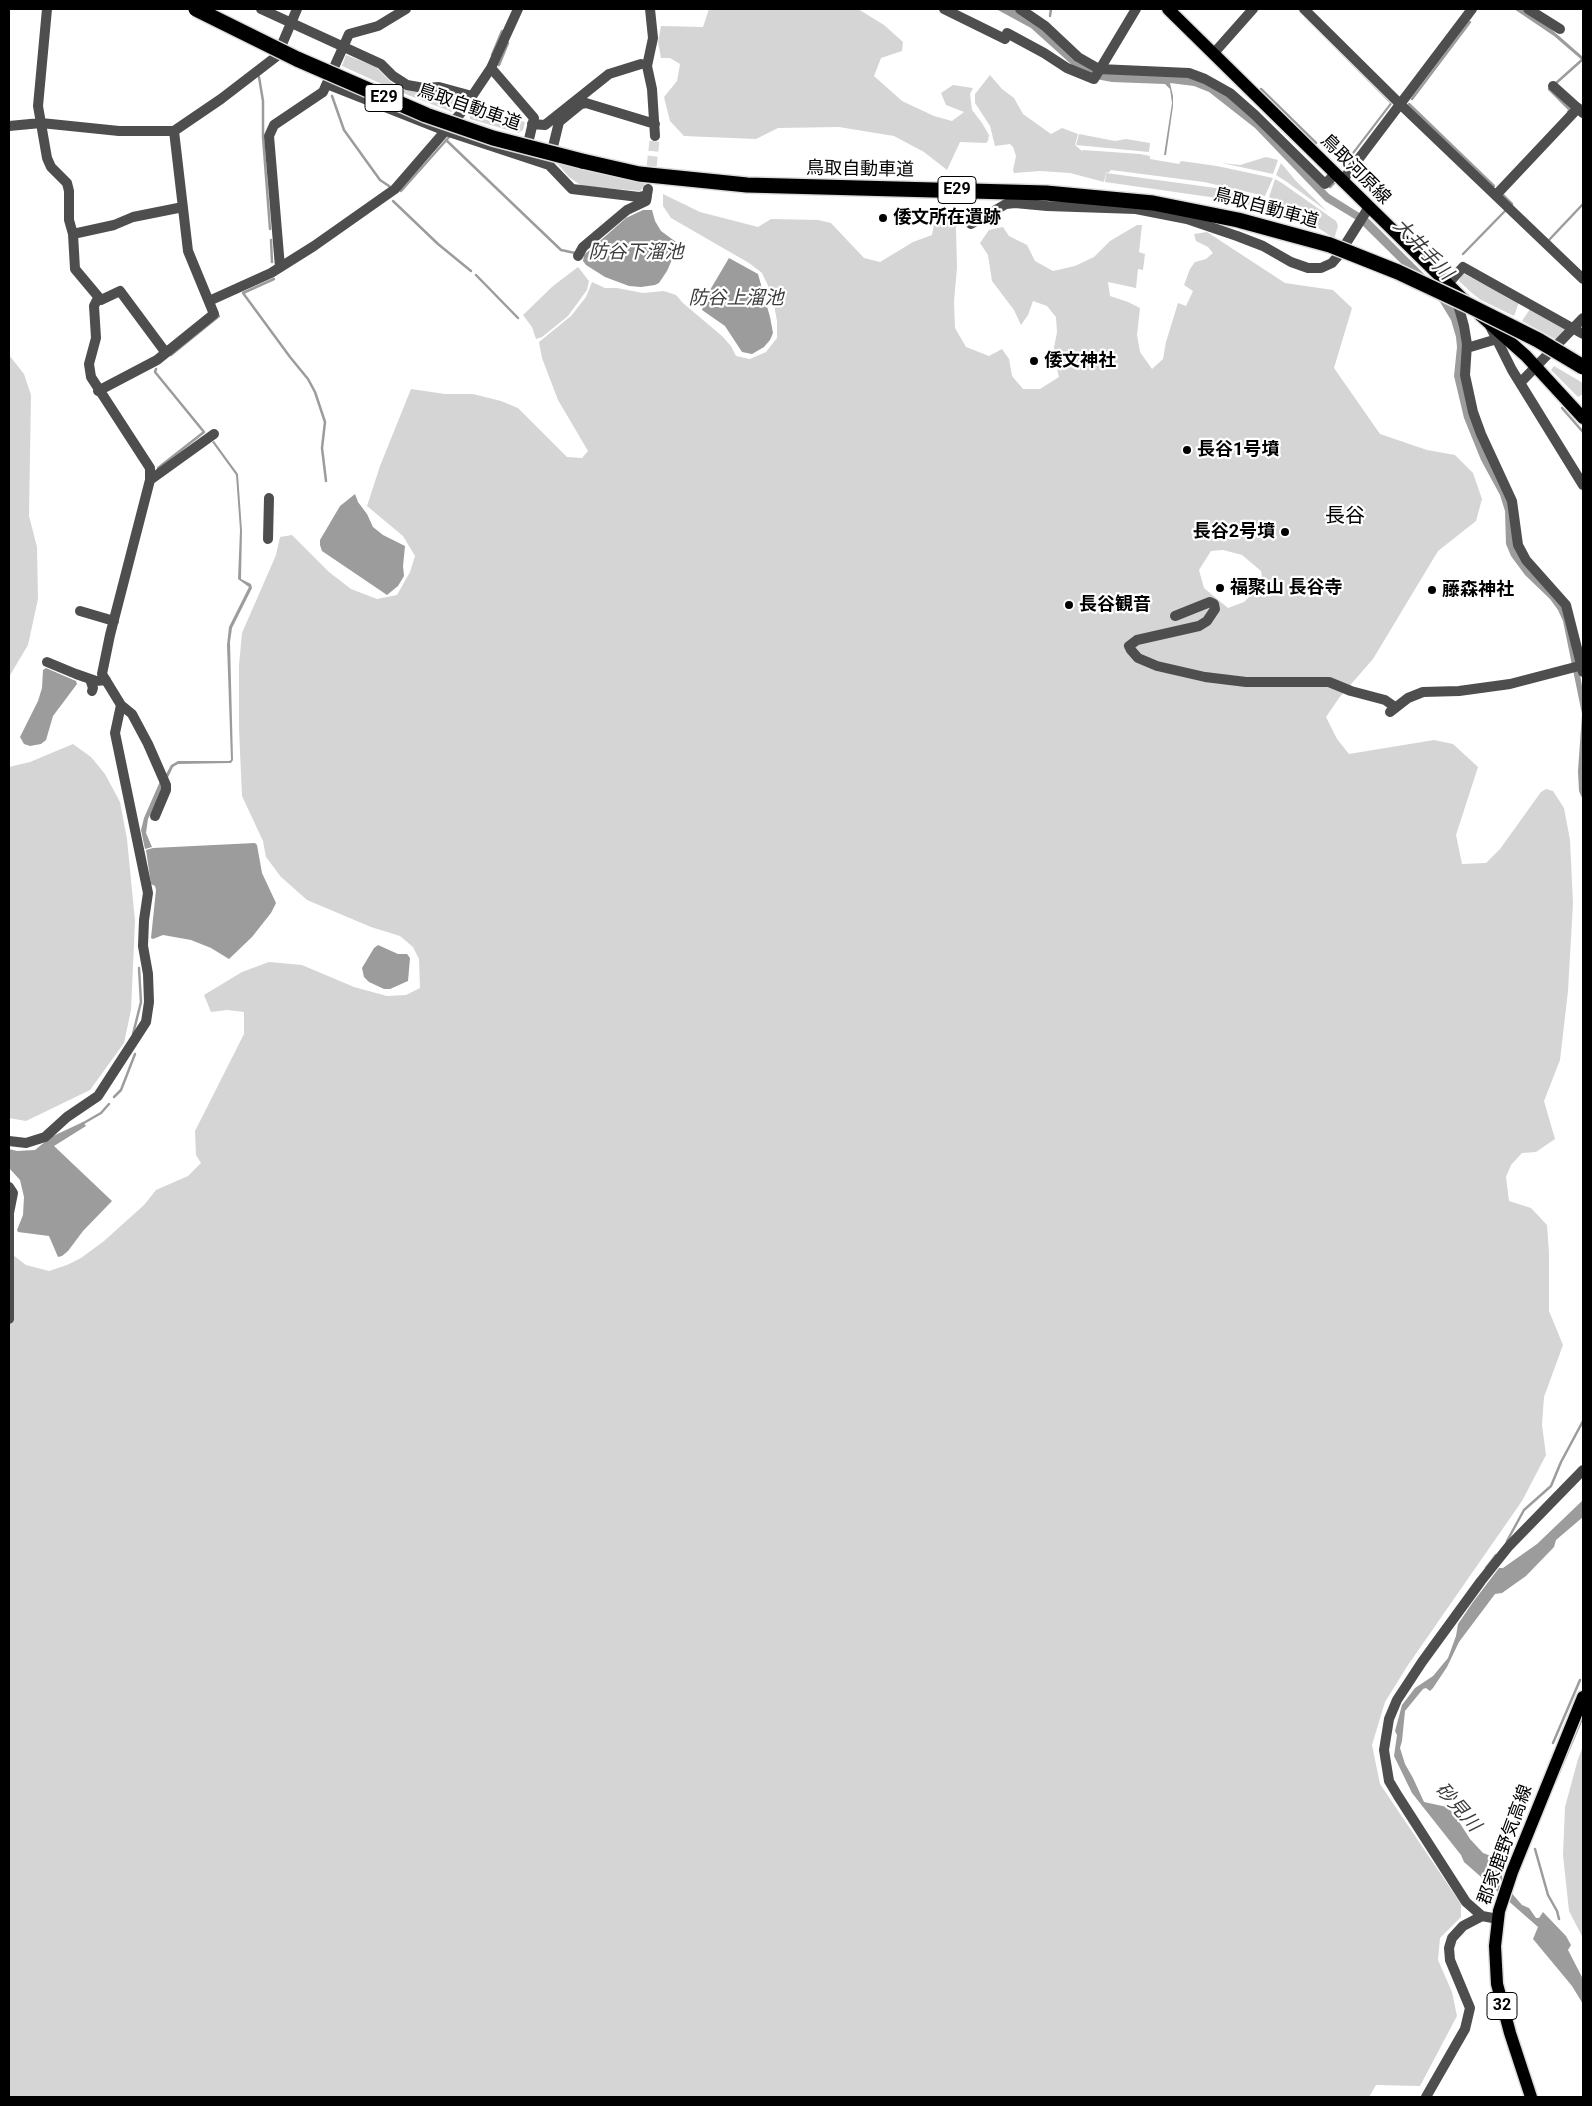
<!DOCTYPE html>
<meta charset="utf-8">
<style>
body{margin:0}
#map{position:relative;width:1592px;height:2106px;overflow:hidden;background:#fff;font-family:Roboto,sans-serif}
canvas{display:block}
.frame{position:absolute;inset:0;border:10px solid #000;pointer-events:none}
</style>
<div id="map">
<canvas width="1592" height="2106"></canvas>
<div class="frame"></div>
</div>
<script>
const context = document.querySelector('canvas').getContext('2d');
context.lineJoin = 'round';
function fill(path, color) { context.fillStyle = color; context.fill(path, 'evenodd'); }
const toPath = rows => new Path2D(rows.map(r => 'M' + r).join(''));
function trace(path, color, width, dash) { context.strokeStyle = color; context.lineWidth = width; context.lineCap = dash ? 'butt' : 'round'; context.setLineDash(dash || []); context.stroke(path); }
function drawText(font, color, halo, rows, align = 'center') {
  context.font = font + ' Roboto,"Noto Sans JP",sans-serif'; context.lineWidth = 4.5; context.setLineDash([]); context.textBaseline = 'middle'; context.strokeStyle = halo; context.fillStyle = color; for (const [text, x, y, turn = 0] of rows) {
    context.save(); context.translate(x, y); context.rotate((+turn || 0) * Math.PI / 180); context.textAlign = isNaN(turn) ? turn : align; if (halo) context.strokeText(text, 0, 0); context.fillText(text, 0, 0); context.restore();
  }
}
fill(toPath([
 [709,9,858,9,884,25,903,42,902,51,881,58,874,76,902,101,934,116,952,121,964,112,946,105,941,93,953,85,973,88,970,94,972,110,982,123,989,135,988,141,986,143,960,142,947,170,924,152,894,136,839,127,778,128,756,139,684,136,670,121,664,97,677,81,680,64,670,58,661,58,658,42,661,26,703,27],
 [346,55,375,66,391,82,402,89,425,93,443,92,455,98,459,103,452,112,395,90,342,66],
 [990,75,1002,89,1014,98,1023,114,1051,134,1062,128,1078,134,1075,145,1082,151,1083,150,1140,154,1150,156,1150,159,1179,164,1181,161,1217,166,1273,178,1265,196,1204,182,1111,170,1108,173,1106,172,1104,182,1070,173,1040,171,1014,173,1013,170,1016,156,1013,147,1010,144,995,146,990,126,975,103,975,94],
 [476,107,525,122,523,130,518,133,470,119,470,116],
 [1079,134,1115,141,1126,139,1150,143,1149,152,1076,145],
 [1266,157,1278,160,1273,174,1222,163,1240,165],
 [557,159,644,182,645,186,640,191,582,186,569,177,557,163],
 [1281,163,1296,181,1328,212,1287,182,1276,175],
 [1106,173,1223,189,1257,197,1272,204,1266,215,1263,209,1231,200,1105,182],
 [1275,179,1282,183,1336,221,1338,226,1335,236,1334,238,1269,197],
 [663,194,700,212,758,227,771,219,818,220,831,223,864,258,880,262,913,242,932,235,934,224,942,211,954,207,960,215,956,228,957,268,954,301,955,328,966,347,989,356,1002,349,1009,359,1012,376,1023,389,1040,389,1059,377,1053,353,1057,332,1056,317,1047,306,1033,301,1028,315,1021,325,1014,310,992,281,988,255,980,243,989,230,1003,227,1009,236,1027,245,1035,261,1053,271,1075,266,1094,257,1110,241,1137,225,1142,225,1139,252,1145,254,1143,270,1138,269,1136,288,1108,282,1110,296,1128,302,1140,308,1137,335,1140,352,1152,369,1163,359,1166,342,1178,303,1186,306,1193,291,1184,285,1190,269,1195,262,1206,259,1213,253,1208,247,1196,241,1194,234,1207,232,1285,283,1333,290,1352,308,1334,368,1380,434,1427,450,1455,455,1473,473,1482,499,1476,521,1438,551,1373,659,1339,698,1326,717,1337,739,1349,754,1434,740,1453,744,1478,767,1456,835,1462,864,1486,863,1500,849,1541,792,1546,789,1553,791,1564,808,1570,840,1573,903,1568,991,1560,1060,1544,1101,1555,1139,1536,1152,1522,1153,1511,1165,1506,1177,1509,1201,1531,1208,1547,1225,1549,1253,1549,1311,1563,1345,1544,1397,1542,1425,1546,1455,1522,1501,1408,1665,1385,1702,1372,1745,1380,1784,1461,1904,1461,1917,1440,1938,1438,1960,1452,1992,1457,2016,1420,2086,1376,2085,1369,2097,9,2097,9,1252,26,1265,49,1271,67,1265,81,1258,104,1241,144,1205,156,1190,188,1176,201,1163,196,1155,195,1131,244,1034,244,1012,227,1010,211,1012,204,995,242,972,269,962,302,965,354,987,387,996,406,995,420,988,419,959,413,947,400,936,371,927,307,900,281,877,266,857,263,841,242,796,239,729,239,665,242,633,276,555,280,537,292,535,329,572,351,589,377,599,397,595,410,572,415,556,403,536,367,506,380,466,411,389,445,394,473,394,501,401,518,408,567,457,582,458,588,451,558,400,542,358,539,342,571,316,586,297,592,282,605,288,617,288,643,293,664,291,676,295,683,303,722,336,731,346,736,356,750,359,766,352,777,338,777,321,772,294,762,273,749,263,671,218,663,206],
 [1223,550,1242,555,1261,571,1263,583,1244,602,1228,608,1204,588,1199,570,1211,551],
 [578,267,589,281,587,290,568,316,542,337,536,339,532,327,523,315,553,286],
 [1462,273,1519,302,1514,316,1481,300,1472,293,1459,281],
 [1530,309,1565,329,1565,331,1557,340,1522,321],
 [9,355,24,374,31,395,29,516,37,547,38,599,28,645,9,677],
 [1554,366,1583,383,1583,394,1578,397,1551,370],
 [73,744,91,757,105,774,120,802,127,839,135,921,131,1010,124,1043,90,1090,26,1121,9,1118,9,767,30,762],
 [1583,1746,1583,1938,1569,1911,1563,1855,1565,1807,1578,1759]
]), '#d5d5d5');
fill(toPath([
 [996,9,1015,9,1039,25,1078,61,1187,77,1205,81,1229,96,1268,130,1329,194,1369,219,1456,306,1464,341,1462,371,1512,510,1516,548,1562,604,1578,663,1583,692,1583,800,1579,791,1578,771,1582,714,1563,621,1558,610,1550,599,1525,575,1511,556,1506,544,1505,511,1500,495,1481,460,1464,418,1454,376,1457,347,1456,337,1451,320,1440,302,1358,221,1325,201,1255,128,1209,92,1194,86,1170,83,1173,96,1173,106,1166,155,1164,155,1172,103,1170,89,1165,84,1112,82,1096,79,1072,65,1031,28],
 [1296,9,1392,104,1343,168,1341,167,1390,103],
 [1514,9,1521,9,1551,29,1583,57,1583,61,1554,36],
 [643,210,652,210,655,221,661,231,676,242,674,255,667,271,659,283,655,285,641,287,629,286,605,277,586,265,583,261,584,255,626,218],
 [729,258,758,274,770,317,773,333,770,340,764,347,752,354,742,352,725,326,702,310,710,290],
 [214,441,238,474,242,531,241,579,251,584,252,588,232,628,230,642,233,760,231,763,178,764,173,767,148,819,146,833,152,847,145,849,141,830,144,818,161,779,165,776,171,765,178,761,229,761,231,760,227,645,229,627,249,587,238,579,240,530,236,475,212,442],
 [355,494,358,502,367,514,373,527,383,535,405,546,403,566,404,576,398,586,387,595,322,551,320,545,320,540,340,506],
 [46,668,76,681,77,684,53,716,46,740,41,744,30,746,24,744,20,737,38,701,42,688,43,670],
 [255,843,257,845,262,873,276,903,271,913,252,937,229,959,211,948,191,940,163,935,153,939,151,938,156,890,155,886,151,884,146,850,153,848],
 [378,945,398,954,407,954,410,958,408,981,390,989,384,989,369,982,364,977,362,968,374,948],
 [83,1122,86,1126,54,1146,112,1201,83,1231,68,1251,62,1256,58,1257,49,1236,18,1232,17,1230,23,1215,24,1197,20,1180,9,1168,9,1149,17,1151,35,1150,51,1137],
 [1583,1500,1583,1517,1556,1540,1554,1547,1526,1576,1502,1593,1495,1594,1459,1642,1447,1667,1433,1688,1430,1691,1426,1688,1423,1689,1405,1711,1402,1741,1400,1748,1405,1764,1413,1778,1424,1802,1447,1807,1454,1814,1470,1839,1483,1853,1491,1856,1502,1869,1502,1882,1522,1905,1529,1908,1536,1918,1539,1918,1543,1912,1566,1936,1571,1945,1568,1950,1583,1979,1583,2004,1572,1986,1533,1939,1538,1927,1464,1862,1461,1855,1412,1793,1394,1756,1397,1735,1395,1731,1402,1705,1415,1688,1433,1676,1448,1658,1456,1636,1458,1624,1473,1602,1499,1568,1503,1568,1537,1544]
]), '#9c9c9c');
trace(toPath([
 [1050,16,1051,9],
 [492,55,502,31],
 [499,65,508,43],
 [259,77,263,101,263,137,270,229],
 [1555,84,1583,59],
 [1551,88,1549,89,1570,110,1568,112],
 [1261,89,1316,143],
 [332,96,344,130,380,180,389,186],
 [1412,99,1470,22],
 [1409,104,1494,186],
 [446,140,561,250,575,253],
 [1330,187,1335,182],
 [401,191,450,136],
 [1503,195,1512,204],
 [393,201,438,244,471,271],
 [271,240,272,262],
 [1549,240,1583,204],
 [1463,254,1505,211],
 [476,275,518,318],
 [274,279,243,293,290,357,308,379,315,392,325,422,322,448,326,481],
 [171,355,219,316],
 [156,369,155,372,204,432,158,468],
 [1562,408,1583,432],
 [133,1034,141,1002,139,968],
 [114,1097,121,1090,135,1054],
 [82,1124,101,1113,109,1104],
 [1507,1541,1524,1510,1551,1486,1561,1462,1583,1421],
 [1486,1568,1496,1555],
 [1553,1743,1580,1680],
 [1555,1782,1583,1716],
 [1535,1849,1548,1895,1557,1911,1559,1919]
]), '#9c9c9c', 2.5);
trace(toPath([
 [650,181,655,136]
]), '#d9d9d9', 10, [10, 5]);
const primary = toPath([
 [1168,9,1464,300],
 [1480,315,1526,356,1583,418],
 [1531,2097,1510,2033,1497,1984,1495,1946,1499,1911,1512,1872,1583,1697]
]);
const motorway = toPath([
 [582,161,639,174,747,185,1046,193,1153,203,1238,220,1330,245]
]);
trace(primary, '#dbdbdb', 15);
trace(motorway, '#dbdbdb', 18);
trace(toPath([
 [47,9,38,106,47,158,51,167,67,183,69,191,69,220,73,234,75,269,101,300,120,291,166,353],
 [261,9,381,64,393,76,407,85,424,88,439,87,472,96],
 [650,9,653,38,647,66,652,89,655,136],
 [944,9,1005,39,1007,33,1044,53,1067,68,1094,79,1136,9],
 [1020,9,1045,26,1078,57,1099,69,1189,73,1205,79,1230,93,1255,115,1325,184,1335,174],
 [1304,9,1400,104,1583,279],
 [1528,9,1560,29],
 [1214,53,1253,9],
 [491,68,534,118,526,152],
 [327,84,446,131,549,165,572,189,639,197,647,195,648,189],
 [1553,86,1583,113],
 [532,124,545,125,609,74,641,64],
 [9,126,41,123,119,131,174,131,221,99,277,56,297,9],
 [550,159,559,122,581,104,586,103,655,124],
 [1342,181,1472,9],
 [1496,195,1578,108],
 [971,224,1006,204,1015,203,1047,206,1136,209,1187,219,1237,236,1263,246,1291,262,1308,268,1321,268,1332,263,1338,256,1369,207],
 [73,234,114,225,133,217,183,207],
 [578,256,583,247,627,210,646,201,647,196],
 [280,267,269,136,274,125,323,92,349,34,378,26,406,9],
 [209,301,271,273,314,246,395,189,460,114,491,68,518,9],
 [1490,326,1512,370,1583,485],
 [1583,334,1463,267,1447,285,1459,308,1464,326,1467,344,1465,375,1473,412,1481,434,1512,501,1518,545,1526,560,1566,605,1583,672],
 [1467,348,1497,339],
 [1520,383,1583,318],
 [98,391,157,360,214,314,188,251,174,131],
 [150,480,214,434],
 [268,539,269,498],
 [80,611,114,621],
 [1175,616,1210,602,1214,604,1215,609,1207,621,1199,626,1137,640,1129,646,1131,650,1138,658,1157,666,1205,677,1246,682,1329,682,1351,691,1385,700,1395,707],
 [47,662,76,674,96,681,106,680],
 [90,679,93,688,92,691],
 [121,705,132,714,148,744,166,785,166,790,155,816],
 [1390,712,1408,698,1423,692,1459,691,1510,684,1583,665],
 [9,1141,26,1143,45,1137,67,1117,98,1096,146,1022,149,1002,148,974,143,946,144,920,148,893,115,733,121,705,102,674,110,635,150,480,150,468,91,377,89,364,96,338,94,306,98,298],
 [9,1187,13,1193,9,1213,9,1319],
 [1498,1919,1482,1916,1466,1902,1398,1796,1389,1781,1384,1750,1389,1719,1397,1700,1422,1662,1481,1581,1509,1546,1583,1470],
 [1426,2097,1465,2029,1470,2008,1450,1960,1449,1948,1452,1938,1463,1926,1482,1916]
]), '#4e4e4e', 10);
trace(primary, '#000', 12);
trace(motorway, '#000', 15);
const motorwayBridge = toPath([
 [196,9,297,59,426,115,493,138,582,161],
 [1330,245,1398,272,1464,303,1538,340,1583,367]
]);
trace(motorwayBridge, '#dbdbdb', 18, []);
trace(motorwayBridge, '#000', 15);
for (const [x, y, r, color] of [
 [883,218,5,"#000"],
 [1034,361,5,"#000"],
 [1187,450,5,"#000"],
 [1285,532,5,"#000"],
 [1220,588,5,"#000"],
 [1432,590,5,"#000"],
 [1069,605,5,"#000"]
]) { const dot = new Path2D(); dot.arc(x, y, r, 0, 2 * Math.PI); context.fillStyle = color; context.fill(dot); trace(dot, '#fff', 2); }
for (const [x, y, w] of [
 [384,98,38],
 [957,190,38],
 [1502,2006,30]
]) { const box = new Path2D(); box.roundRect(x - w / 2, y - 13.5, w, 27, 4); context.fillStyle = '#fff'; context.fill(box); trace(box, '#000', 1); }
drawText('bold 16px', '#000', null, [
 ["E29",384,98],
 ["E29",957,190],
 ["32",1502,2006]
]);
drawText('18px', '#000', '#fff', [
 ["鳥取自動車道",469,108,19],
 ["鳥取自動車道",860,170,1],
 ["鳥取河原線",1355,170,45],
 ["鳥取自動車道",1266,209,15],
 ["郡家鹿野気高線",1506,1845,-70]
]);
drawText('bold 18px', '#000', '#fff', [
 ["倭文所在遺跡",893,218],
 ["倭文神社",1044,361],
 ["長谷1号墳",1197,450],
 ["長谷2号墳",1275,532,"right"],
 ["福聚山 長谷寺",1230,588],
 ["藤森神社",1442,590],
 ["長谷観音",1079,605]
], 'left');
drawText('italic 19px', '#3d3d3d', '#fff', [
 ["大井手川",1422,250,46],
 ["防谷下溜池",636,253],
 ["防谷上溜池",736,299],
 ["砂見川",1457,1808,49]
]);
drawText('20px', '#000', '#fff', [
 ["長谷",1345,517]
]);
</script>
